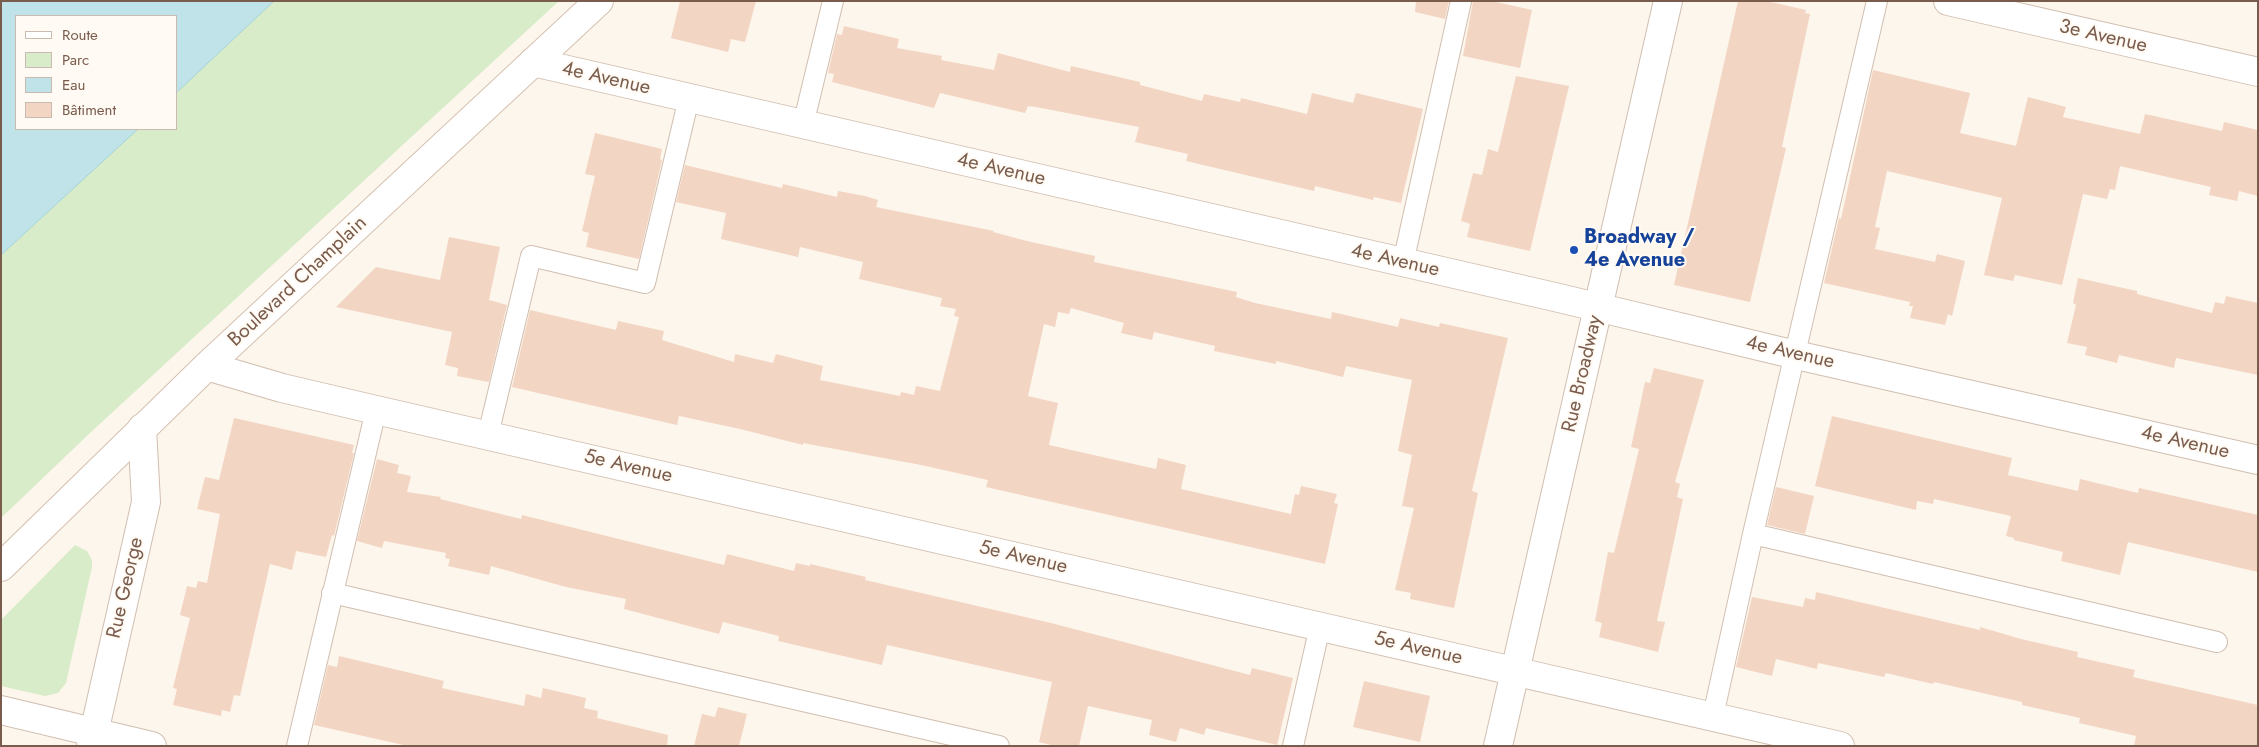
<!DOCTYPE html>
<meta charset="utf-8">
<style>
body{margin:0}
#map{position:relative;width:2259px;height:747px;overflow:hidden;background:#fdf6ec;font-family:Jost,sans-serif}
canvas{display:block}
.frame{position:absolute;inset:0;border:2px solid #7a5c4d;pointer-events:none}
.legend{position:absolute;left:15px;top:15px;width:162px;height:115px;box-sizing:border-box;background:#fffaf3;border:1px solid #cabbb1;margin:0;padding:6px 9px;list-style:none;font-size:15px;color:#7a5c4d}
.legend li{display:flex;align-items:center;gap:10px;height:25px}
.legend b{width:25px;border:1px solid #cabbb1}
</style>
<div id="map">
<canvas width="2259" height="747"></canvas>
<div class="frame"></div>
<ul class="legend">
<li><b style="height:6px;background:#fff"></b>Route</li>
<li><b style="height:14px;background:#d8ecc9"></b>Parc</li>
<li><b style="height:14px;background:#bfe3e8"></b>Eau</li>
<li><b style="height:14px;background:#f3d5c3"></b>Bâtiment</li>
</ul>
</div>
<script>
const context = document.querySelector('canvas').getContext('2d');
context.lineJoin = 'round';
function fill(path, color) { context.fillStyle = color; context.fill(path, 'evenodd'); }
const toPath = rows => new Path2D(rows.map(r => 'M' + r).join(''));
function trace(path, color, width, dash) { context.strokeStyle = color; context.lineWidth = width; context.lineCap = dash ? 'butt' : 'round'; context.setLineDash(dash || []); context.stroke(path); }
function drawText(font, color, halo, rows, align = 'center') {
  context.font = font + ' Jost,sans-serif'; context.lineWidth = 4; context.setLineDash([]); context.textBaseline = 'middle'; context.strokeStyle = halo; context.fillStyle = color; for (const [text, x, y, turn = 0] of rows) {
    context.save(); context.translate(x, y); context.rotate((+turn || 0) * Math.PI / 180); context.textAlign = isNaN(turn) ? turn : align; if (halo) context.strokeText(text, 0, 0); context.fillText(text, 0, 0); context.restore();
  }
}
fill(toPath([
 [273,1,559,1,90,433,1,518,1,255,137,129,176,129,176,92],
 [75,545,87,551,92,560,92,567,66,683,58,693,45,696,1,686,1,620]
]), '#d8ecc9');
const water = toPath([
 [1,1,274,1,176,93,176,16,16,16,16,129,138,129,1,255,1,1]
]);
fill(water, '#bfe3e8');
trace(water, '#a5d3da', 1);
fill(toPath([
 [680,1,756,1,745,42,731,39,728,52,671,38],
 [1416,1,1449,1,1445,19,1415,12],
 [1473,1,1492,1,1532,10,1520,68,1463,56],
 [1738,1,1766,1,1806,10,1805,13,1810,14,1782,147,1786,148,1750,302,1674,285],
 [844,26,899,39,897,48,942,56,941,60,994,70,998,53,1070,72,1071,66,1140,82,1140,85,1202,101,1204,94,1240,102,1241,98,1307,114,1312,93,1353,103,1356,93,1423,109,1401,203,1374,197,1373,200,1315,186,1314,191,1186,161,1188,154,1135,142,1139,127,1036,107,1028,106,1025,113,940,93,934,108,832,82,834,74,828,73,837,34,842,35],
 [1873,70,1970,93,1960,133,2016,146,2028,97,2066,107,2063,117,2140,134,2145,114,2222,131,2224,122,2258,130,2258,196,2239,191,2237,201,2209,195,2211,187,2120,166,2115,190,2110,189,2107,199,2083,194,2062,285,2015,275,2013,281,1984,275,2002,198,1887,171,1875,227,1880,228,1875,249,1935,262,1937,254,1965,261,1952,316,1948,314,1945,325,1910,318,1913,306,1909,306,1910,302,1824,283,1839,218,1841,219],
 [1516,76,1569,86,1530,251,1467,237,1470,224,1461,221,1473,173,1482,175,1488,149,1498,152],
 [595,133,662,149,660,159,662,160,639,259,586,247,589,233,582,231,595,176,585,174],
 [685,165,782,188,783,184,837,197,838,191,865,196,878,200,876,207,994,231,993,232,1027,241,1095,256,1094,262,1237,292,1236,297,1255,303,1331,319,1332,312,1398,327,1400,318,1439,327,1440,323,1508,338,1472,491,1478,493,1454,608,1410,599,1411,593,1395,590,1414,508,1402,506,1412,455,1398,451,1412,380,1346,366,1343,377,1276,361,1276,364,1214,351,1215,346,1154,332,1152,340,1121,333,1124,323,1071,308,1069,314,1058,312,1055,327,1044,324,1028,396,1058,403,1049,445,1156,469,1158,458,1186,465,1181,489,1291,514,1295,494,1299,495,1301,486,1337,494,1334,503,1338,504,1325,564,986,487,988,480,921,465,803,443,803,445,740,429,679,416,677,425,512,387,530,310,616,330,618,321,664,331,662,340,734,362,735,354,773,363,776,354,823,366,820,380,900,396,901,392,914,395,916,386,940,391,959,317,954,316,956,309,940,306,942,298,859,279,863,262,800,247,798,257,721,239,726,213,676,202],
 [449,237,500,247,489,300,507,305,489,382,457,376,458,368,445,365,452,332,336,307,376,267,440,280],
 [2078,278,2137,291,2137,294,2212,313,2215,302,2224,304,2226,296,2258,303,2258,375,2176,358,2174,368,2119,355,2117,363,2085,355,2087,347,2067,343,2076,305,2073,303],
 [1654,368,1704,380,1675,482,1680,484,1677,497,1683,499,1657,621,1665,622,1658,652,1599,637,1602,623,1595,621,1608,552,1614,553,1639,449,1631,447,1645,382,1650,383],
 [1832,416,2012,458,2008,475,2078,491,2080,479,2138,493,2139,488,2258,515,2258,572,2128,542,2120,575,2061,561,2063,552,2014,540,2014,538,2006,536,2011,516,1934,499,1933,504,1917,501,1916,510,1815,486],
 [234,418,354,445,352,453,354,453,334,536,332,535,326,557,296,551,292,570,270,564,240,696,234,695,230,712,222,710,221,716,173,705,177,689,173,688,190,618,180,615,187,586,196,588,198,581,207,583,220,514,197,509,205,477,219,480],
 [377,459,399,465,397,473,411,476,407,492,441,497,440,499,521,519,522,515,724,565,727,554,794,571,796,563,810,566,810,564,866,577,865,580,1051,623,1250,675,1252,668,1293,678,1277,745,1206,728,1204,735,1180,728,1176,742,1149,735,1152,720,1088,706,1079,746,1055,746,1039,742,1052,682,887,645,882,665,778,641,779,636,723,622,719,634,624,609,626,599,566,587,491,566,489,575,448,566,450,559,445,558,446,553,384,541,382,548,357,541],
 [1776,487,1814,496,1805,534,1767,525],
 [1816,592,1980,630,1980,627,2021,639,2078,652,2077,657,2135,670,2133,677,2258,705,2258,746,2134,746,2136,736,2079,723,2080,718,2022,705,2022,702,1934,682,1933,684,1886,673,1884,677,1818,663,1817,669,1776,659,1772,676,1736,667,1752,597,1803,607,1805,598,1815,600],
 [339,656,444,681,442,688,524,706,526,694,541,698,543,688,586,698,584,708,598,711,597,718,668,735,667,746,408,746,314,725,328,665,337,667],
 [1364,681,1430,696,1420,742,1353,727],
 [718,707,747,714,739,746,694,746,702,714,715,717]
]), '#f3d5c3');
const lane = toPath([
 [803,125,833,1],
 [1403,263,1461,1],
 [488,435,531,256,645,283,689,98],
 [1753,534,2217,642],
 [332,593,999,746],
 [1713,716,1753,534,1877,1],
 [297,746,376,410],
 [1293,746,1320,626]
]);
const street = toPath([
 [1948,1,2258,72],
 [533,62,1559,298,1796,355,2258,460],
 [207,366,282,388,376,410,1840,746],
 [1,710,152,746],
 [91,746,146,502,142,428],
 [1498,746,1668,1]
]);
const secondary = toPath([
 [1,567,207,366,599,1]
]);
trace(lane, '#d1beb0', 22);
trace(street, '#d1beb0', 30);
trace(secondary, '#d6c0b0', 30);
trace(lane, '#fff', 20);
trace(street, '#fff', 28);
trace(secondary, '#fff', 28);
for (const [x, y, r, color] of [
 [1574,250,5,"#1a4fb4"]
]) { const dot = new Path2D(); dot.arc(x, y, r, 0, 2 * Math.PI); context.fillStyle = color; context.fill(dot); trace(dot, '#fffaf3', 2); }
drawText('20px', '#7a5c4d', '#fffaf3', [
 ["3e Avenue",2103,37,13],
 ["4e Avenue",606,79,13],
 ["4e Avenue",1001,170,13],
 ["4e Avenue",1395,261,13],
 ["Boulevard Champlain",298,282,-43],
 ["4e Avenue",1790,353,13],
 ["Rue Broadway",1583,374,-77],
 ["4e Avenue",2185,443,13],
 ["5e Avenue",628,467,13],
 ["5e Avenue",1023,558,13],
 ["Rue George",126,588,-77],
 ["5e Avenue",1418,649,13]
]);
drawText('bold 20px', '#164399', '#fffaf3', [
 ["Broadway /",1584,238],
 ["4e Avenue",1584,261]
], 'left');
</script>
